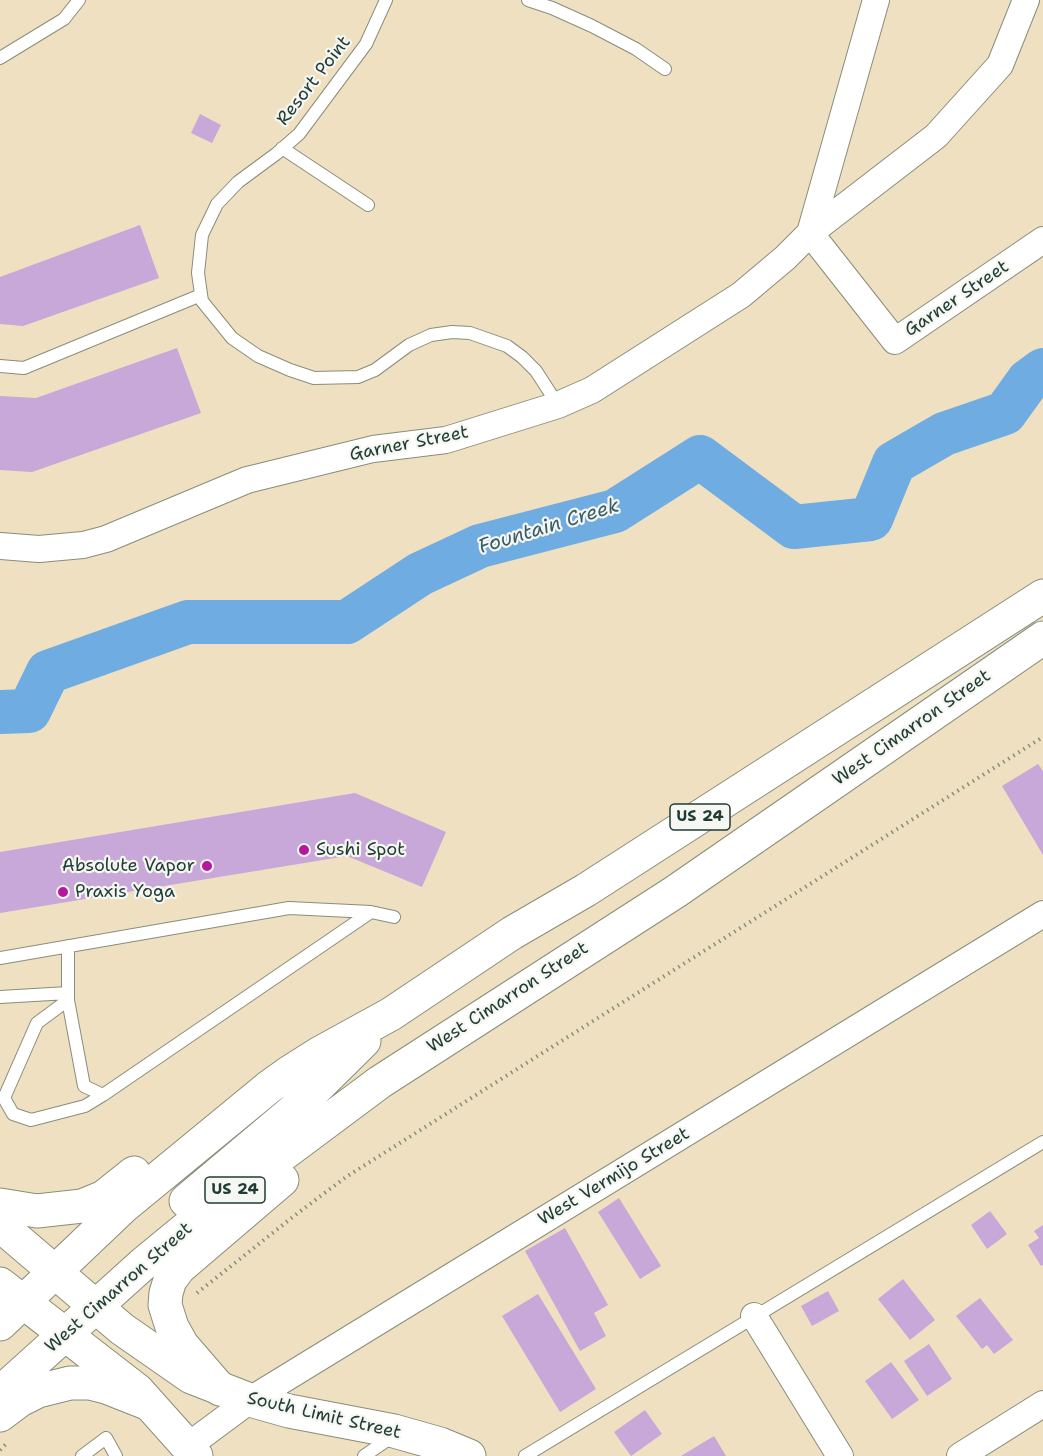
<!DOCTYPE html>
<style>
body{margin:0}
canvas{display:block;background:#efe0c1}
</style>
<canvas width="1043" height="1456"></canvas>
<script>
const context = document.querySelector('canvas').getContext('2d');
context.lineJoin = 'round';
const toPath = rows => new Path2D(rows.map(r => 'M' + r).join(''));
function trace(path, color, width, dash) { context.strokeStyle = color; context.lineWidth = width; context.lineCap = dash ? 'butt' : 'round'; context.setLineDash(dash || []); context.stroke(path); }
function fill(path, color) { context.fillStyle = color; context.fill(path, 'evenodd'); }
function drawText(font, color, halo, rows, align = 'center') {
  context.font = font + ' "Shantell Sans",sans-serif'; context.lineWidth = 4.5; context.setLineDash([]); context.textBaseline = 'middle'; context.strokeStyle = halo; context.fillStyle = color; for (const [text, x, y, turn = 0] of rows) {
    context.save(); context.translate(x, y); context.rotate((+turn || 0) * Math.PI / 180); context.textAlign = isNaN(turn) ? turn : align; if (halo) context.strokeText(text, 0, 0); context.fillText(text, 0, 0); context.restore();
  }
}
trace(toPath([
 [0,712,29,711,48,672,188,622,347,622,420,574,480,546,615,511,700,457,794,527,871,519,894,463,944,434,1005,413,1028,381,1043,370]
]), '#6face1', 44);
fill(toPath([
 [200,114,221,125,212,143,191,133],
 [140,225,159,278,23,326,0,324,0,277],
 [177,348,201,413,32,472,0,470,0,396,36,398],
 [1038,764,1043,771,1043,855,1002,786],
 [355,793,446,832,422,887,347,856,0,913,0,852],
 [619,1198,661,1266,640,1279,598,1212],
 [990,1211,1007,1234,987,1249,971,1225],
 [1043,1225,1043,1265,1041,1266,1028,1245,1039,1238,1034,1231],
 [565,1228,608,1305,594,1313,606,1336,580,1351,525,1251],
 [903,1279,935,1320,910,1340,878,1299],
 [828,1291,839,1311,812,1326,801,1306],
 [538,1294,596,1389,560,1412,502,1316],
 [980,1298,1013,1340,994,1354,987,1345,982,1349,956,1316],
 [929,1344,952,1379,927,1396,904,1361],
 [891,1362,919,1400,892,1419,865,1381],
 [645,1410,662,1434,631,1456,614,1432],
 [714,1436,726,1456,681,1456]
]), '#c8a7d9');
const service = toPath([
 [386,0,366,44,299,134,276,154,238,182,217,204,202,235,198,273,202,301,232,338,258,356,290,370,314,378,358,377,375,370,409,345,431,335,452,332,470,333,507,346,522,357,536,371,558,405],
 [528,0,552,8,592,26,636,49,665,69],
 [0,58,64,19,79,0],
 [282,148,368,205],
 [0,366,24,368,201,295],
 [68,946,68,1000,84,1086,103,1095,371,912,394,917],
 [0,958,289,908,371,912],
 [0,997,68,993],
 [68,1000,37,1023,4,1098,13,1114,31,1120,85,1106,103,1095],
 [82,1456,106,1438,116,1456],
 [364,1456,393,1436],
 [525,1456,1043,1142]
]);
const minor = toPath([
 [810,233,895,341,1043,240],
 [810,233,876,0],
 [0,546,39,549,83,545,106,539,247,480,373,449,446,440,558,405,592,390,741,295,785,258,810,233,936,136,1000,65,1026,0],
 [754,1316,840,1456],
 [188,1446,250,1400,1043,914],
 [960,1456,1043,1404]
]);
const secondary = toPath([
 [0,1225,122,1329,191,1377,250,1400,289,1411,394,1431,440,1444,469,1456],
 [0,1284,137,1390,196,1456]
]);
const trunk = toPath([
 [186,1201,293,1111,364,1041],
 [0,1205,37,1211,82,1206,104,1197,134,1173],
 [0,1324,123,1207,269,1087,290,1072,320,1053,391,1014,512,933,586,890,1043,596],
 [220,1389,182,1345,172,1327,165,1305,166,1293,170,1280,179,1268,282,1180],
 [0,1393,144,1263,211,1208,380,1082,675,892,1043,638],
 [0,1415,20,1400,38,1391,70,1383,90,1383,106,1387,149,1404]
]);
trace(service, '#878e7a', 14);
trace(minor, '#878e7a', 28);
trace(secondary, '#878e7a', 35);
trace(trunk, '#878e7a', 35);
trace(toPath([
 [197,1293,294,1216,346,1177,1043,737],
 [0,1450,8,1442]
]), '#878e7a', 4, [1.5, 4.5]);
trace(service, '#fff', 12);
trace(minor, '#fff', 26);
trace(secondary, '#fff', 33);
trace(trunk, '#fff', 33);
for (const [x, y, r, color] of [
 [304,850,6,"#b5179e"],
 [207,866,6,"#b5179e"],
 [63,892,6,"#b5179e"]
]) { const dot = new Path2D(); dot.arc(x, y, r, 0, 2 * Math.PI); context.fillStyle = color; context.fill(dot); trace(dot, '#f6f6f2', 2); }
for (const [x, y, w] of [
 [700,817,60],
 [235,1190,60]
]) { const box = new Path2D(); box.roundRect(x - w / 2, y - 13, w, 26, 4.5); context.fillStyle = '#f6f6f2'; context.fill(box); trace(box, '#1f3d34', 1.5); }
drawText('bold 16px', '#1f3d34', null, [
 ["US 24",700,817],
 ["US 24",235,1190]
]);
drawText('18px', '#1f3d34', '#f6f6f2', [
 ["Resort Point",314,81,-52],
 ["Garner Street",957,299,-34],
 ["Garner Street",409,444,-11],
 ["West Cimarron Street",912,728,-35],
 ["West Cimarron Street",508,998,-33],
 ["West Vermijo Street",614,1177,-31],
 ["West Cimarron Street",119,1288,-41],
 ["South Limit Street",324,1416,13]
]);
drawText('18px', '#1f3d34', '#f6f6f2', [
 ["Sushi Spot",316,850],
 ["Absolute Vapor",195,866,"right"],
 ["Praxis Yoga",75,892]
], 'left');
drawText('italic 20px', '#375e68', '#f6f6f2', [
 ["Fountain Creek",549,527,-17]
]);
</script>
